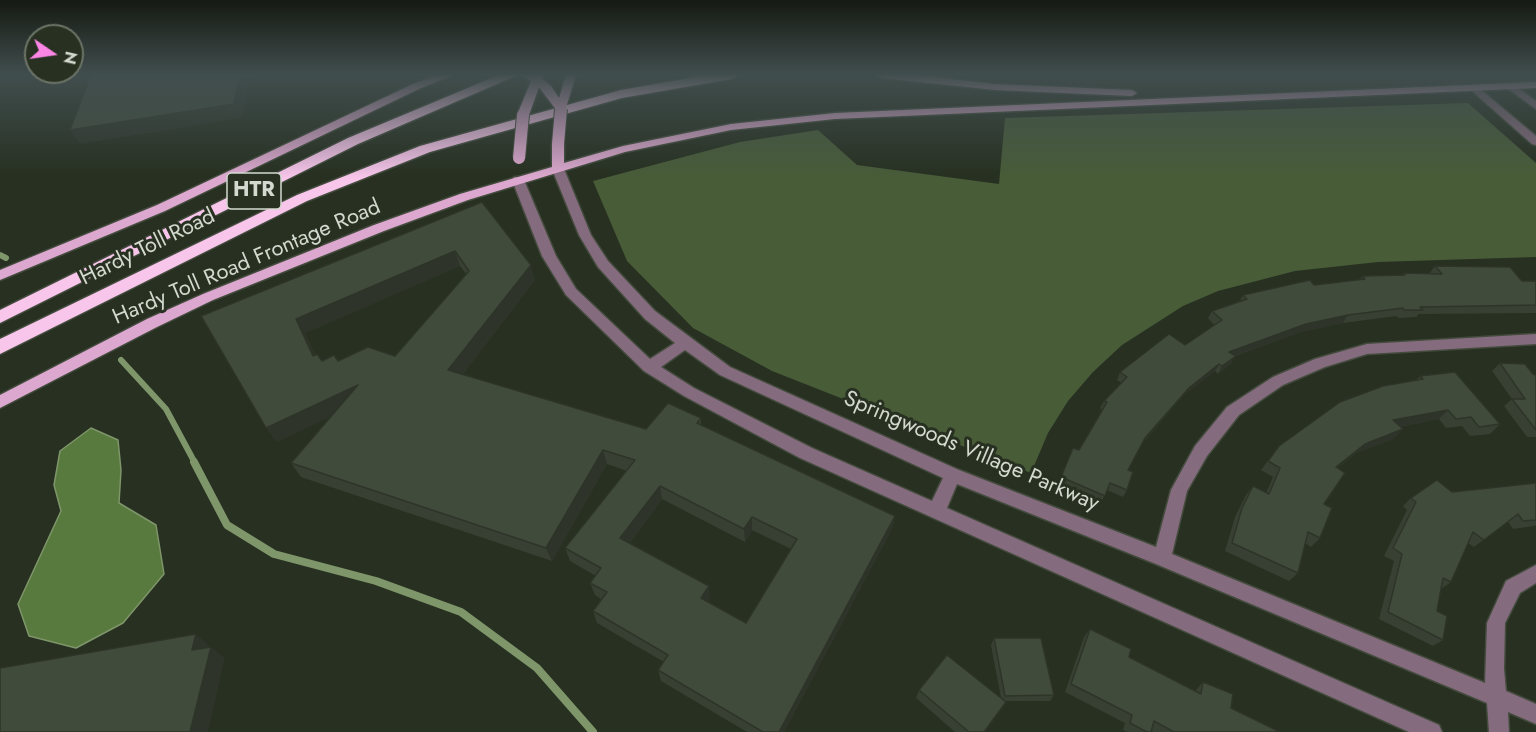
<!DOCTYPE html>
<style>
body{margin:0}
#map{position:relative;width:1536px;height:732px;overflow:hidden;background:#273021;font-family:Jost,sans-serif}
canvas{display:block}
.north{position:absolute;left:24px;top:24px;width:60px;height:60px;box-sizing:border-box;background:#273021;border:2px solid #6c7467;border-radius:50%;rotate:103deg;font-size:16px;font-weight:700;line-height:24px;text-align:center;color:#d3d9cf}
.north::after{content:'';display:block;margin:auto;width:21px;height:27px;background:#fc86e4;clip-path:polygon(50% 0,100% 100%,50% 72%,0 100%)}
</style>
<div id="map">
<canvas width="1536" height="732"></canvas>
<div class="north">N</div>
</div>
<script>
const context = document.querySelector('canvas').getContext('2d');
context.lineJoin = 'round';
function fill(path, color) { context.fillStyle = color; context.fill(path, 'evenodd'); }
const toPath = rows => new Path2D(rows.map(r => 'M' + r).join(''));
function trace(path, color, width, dash) { context.strokeStyle = color; context.lineWidth = width; context.lineCap = dash ? 'butt' : 'round'; context.setLineDash(dash || []); context.stroke(path); }
function drawText(font, color, halo, rows, align = 'center') {
  context.font = font + ' Jost,sans-serif'; context.lineWidth = 6; context.setLineDash([]); context.textBaseline = 'middle'; context.strokeStyle = halo; context.fillStyle = color; for (const [text, x, y, turn = 0] of rows) {
    context.save(); context.translate(x, y); context.rotate((+turn || 0) * Math.PI / 180); context.textAlign = isNaN(turn) ? turn : align; if (halo) context.strokeText(text, 0, 0); context.fillText(text, 0, 0); context.restore();
  }
}
fill(toPath([
 [1468,103,1536,163,1536,257,1378,262,1295,271,1218,291,1183,306,1122,345,1093,372,1068,401,1048,433,1031,473,772,371,693,328,627,261,593,181,740,142,818,130,857,165,999,184,1005,118]
]), '#485c38');
const water = toPath([
 [91,428,118,440,121,470,119,503,156,525,164,574,123,623,76,648,29,636,18,604,61,511,54,485,60,451,91,428]
]);
fill(water, '#597a3e');
trace(water, '#7e966a', 1.5);
trace(toPath([
 [0,255,6,258],
 [121,360,166,409,195,463]
]), '#7e966a', 6);
trace(toPath([
 [194,462,227,525,274,554,376,581,461,612,537,668,593,732]
]), '#7e966a', 8);
const minor = toPath([
 [1511,83,1536,101,1536,109,1507,88,1507,84,1511,83],
 [1475,85,1536,136,1536,145,1532,144,1471,90,1471,86,1475,85],
 [558,165,564,169,591,235,608,261,655,311,730,367,959,470,1156,547,1171,490,1195,446,1227,407,1273,377,1315,359,1367,344,1536,334,1536,344,1367,354,1325,367,1283,385,1239,415,1207,456,1187,491,1172,554,1485,683,1487,623,1506,581,1536,565,1536,583,1520,593,1505,623,1504,669,1506,691,1536,704,1536,724,1508,712,1509,732,1489,732,1487,703,1156,564,957,484,947,508,1439,725,1442,732,1409,732,800,458,684,396,644,371,566,295,542,256,512,180,514,177,522,177,524,180,556,256,576,289,650,359,675,343,645,319,598,267,579,235,552,169,558,165],
 [685,350,720,375,943,478,932,501,812,448,694,388,661,367,685,350]
]);
const major = toPath([
 [438,75,454,75,421,88,165,211,0,280,0,270,157,205,413,84,438,75],
 [521,75,543,75,542,79,551,86,559,98,566,75,576,75,565,111,557,111,539,87,529,115,523,118,519,117,517,115,531,81,521,75],
 [876,75,915,75,995,84,1132,90,1137,93,1132,96,995,90,881,78,876,75],
 [1536,82,1536,88,835,119,731,130,625,152,468,200,384,231,213,300,157,327,0,408,0,395,147,319,203,294,374,225,460,194,552,167,552,144,558,141,564,144,564,163,623,146,731,124,835,113,1536,82]
]);
const highway = toPath([
 [499,75,518,75,358,144,0,323,0,310,348,138,499,75],
 [707,75,738,75,732,79,622,98,430,152,307,201,0,354,0,339,297,195,420,146,621,90,707,75]
]);
trace(minor, '#434b3d', 3);
trace(major, '#434b3d', 3);
trace(highway, '#434b3d', 3);
fill(minor, '#856b7e');
fill(major, '#dda8cf');
fill(highway, '#f8c5eb');
const majorBridge = toPath([
 [558,144,561,109],
 [519,158,523,115]
]);
trace(majorBridge, '#434b3d', 14, []);
trace(majorBridge, '#dda8cf', 12);
fill(toPath([
 [482,202,535,280,462,375,646,429,701,418,701,425,895,516,892,529,784,732,747,732,661,681,658,670,664,662,597,623,593,611,601,599,595,595,590,583,596,576,570,561,565,548,627,471,607,464,552,561,301,477,291,463,331,416,277,442,266,428,201,316],
 [460,266,466,274,395,356,322,361,315,355,305,333],
 [662,499,745,542,752,530,791,549,746,623,708,602,710,598,630,543],
 [1435,266,1522,281,1536,281,1536,313,1419,314,1416,317,1398,318,1397,316,1343,323,1301,332,1235,356,1231,364,1218,374,1215,371,1184,395,1142,444,1128,470,1127,490,1123,497,1107,490,1101,503,1058,484,1070,455,1079,450,1102,410,1100,408,1104,401,1121,383,1117,380,1120,372,1185,345,1214,325,1208,318,1212,311,1239,302,1243,295,1360,280,1362,276,1402,275,1404,273,1429,274],
 [1500,363,1536,375,1536,437,1527,437,1504,406,1512,399,1492,371],
 [1420,376,1500,424,1490,434,1470,436,1462,426,1446,428,1439,419,1400,427,1394,439,1356,453,1338,468,1324,504,1320,538,1311,547,1305,543,1298,573,1289,581,1225,551,1235,517,1246,495,1253,486,1266,493,1273,477,1261,470,1279,446,1416,380],
 [1536,483,1536,525,1534,526,1513,529,1508,522,1474,547,1468,543,1451,582,1441,589,1437,611,1443,640,1433,646,1379,619,1394,561,1384,556,1407,510,1403,506,1411,498,1452,492],
 [1090,629,1129,657,1195,691,1203,682,1231,708,1280,732,1153,732,1151,731,1151,732,1127,732,1123,730,1125,723,1065,692,1084,637],
 [994,638,1054,695,1050,701,1005,701,1006,702,1001,710,985,732,955,732,916,698,919,690,1001,698,991,645]
]), '#384033');
fill(toPath([
 [240,75,250,75,242,118,80,144,70,130],
 [455,251,460,266,305,333,322,371,313,356,296,319],
 [531,265,535,280,454,385,448,370],
 [1348,315,1343,323,1301,332,1225,359,1229,352,1306,324],
 [1236,356,1231,364,1218,374,1222,366],
 [1219,364,1215,371,1184,395,1141,445,1145,438,1189,388],
 [358,385,366,400,277,442,266,428],
 [1448,410,1439,419,1385,430,1393,420],
 [1403,429,1394,439,1356,453,1328,476,1336,467,1365,444],
 [603,450,607,464,552,561,546,548],
 [660,486,662,499,624,551,620,538],
 [895,516,892,529,784,732,779,732],
 [752,517,752,530,745,542,744,529],
 [709,586,710,598,702,610,701,598],
 [196,634,210,646,206,662,192,650],
 [211,647,225,658,208,732,190,732],
 [1006,702,985,732,984,732]
]), '#2e3429');
const building = toPath([
 [91,75,240,75,234,104,70,130,91,75],
 [482,202,531,265,448,370,646,429,668,403,701,418,697,423,895,516,779,732,763,732,658,670,668,655,593,611,607,592,590,583,601,568,565,548,635,460,603,450,546,548,291,463,358,385,266,428,201,316,482,202],
 [455,251,469,271,395,356,368,347,338,361,334,355,322,361,317,354,313,356,296,319,455,251],
 [660,486,744,529,752,517,797,539,746,623,701,598,709,586,620,538,660,486],
 [1435,266,1510,267,1522,281,1536,281,1536,305,1420,307,1423,310,1404,310,1403,308,1348,315,1306,324,1229,352,1236,356,1222,366,1219,364,1189,388,1145,438,1128,470,1133,472,1127,490,1110,483,1105,496,1061,477,1073,448,1079,450,1107,402,1104,401,1127,377,1120,372,1169,334,1185,345,1222,320,1212,311,1247,299,1243,295,1310,280,1314,285,1365,279,1362,276,1405,275,1404,273,1442,274,1435,266],
 [1500,363,1525,364,1533,374,1536,375,1536,430,1512,399,1525,399,1500,363],
 [1455,372,1500,424,1479,427,1471,417,1456,419,1448,410,1393,420,1403,429,1365,444,1336,467,1345,473,1324,504,1332,508,1320,538,1308,532,1298,573,1232,543,1242,508,1253,486,1269,494,1280,468,1268,461,1279,446,1340,402,1383,386,1423,379,1420,376,1455,372],
 [1437,480,1452,492,1536,483,1536,520,1523,521,1518,514,1484,540,1473,532,1451,582,1443,578,1437,611,1447,616,1443,640,1388,612,1402,554,1393,548,1416,502,1411,498,1437,480],
 [1090,629,1131,649,1129,657,1201,694,1203,682,1233,694,1231,708,1280,732,1174,732,1154,721,1151,732,1147,732,1130,723,1132,715,1071,684,1090,629],
 [196,634,192,650,211,647,190,732,0,732,0,668,196,634],
 [994,638,1041,638,1054,695,1005,696,994,638],
 [947,655,1006,702,984,732,969,732,919,690,947,655]
]);
fill(building, '#414b3b');
trace(building, '#2e3429', 1.5);
const sky = context.createLinearGradient(0, 0, 0, 178);
sky.addColorStop(0, '#151a12');
sky.addColorStop(0.42, '#414e4e');
sky.addColorStop(1, '#414e4e00');
context.fillStyle = sky;
context.fillRect(0, 0, 1536, 178);
for (const [x, y, w] of [
 [254,191,54]
]) { const box = new Path2D(); box.roundRect(x - w / 2, y - 18, w, 36, 4.5); context.fillStyle = '#273021'; context.fill(box); trace(box, '#d3d9cf', 1.5); }
drawText('bold 21px', '#d3d9cf', null, [
 ["HTR",254,191]
]);
drawText('22px', '#d3d9cf', '#273021', [
 ["Hardy Toll Road",148,248,-26],
 ["Hardy Toll Road Frontage Road",247,263,-23],
 ["Springwoods Village Parkway",971,452,23]
]);
</script>
